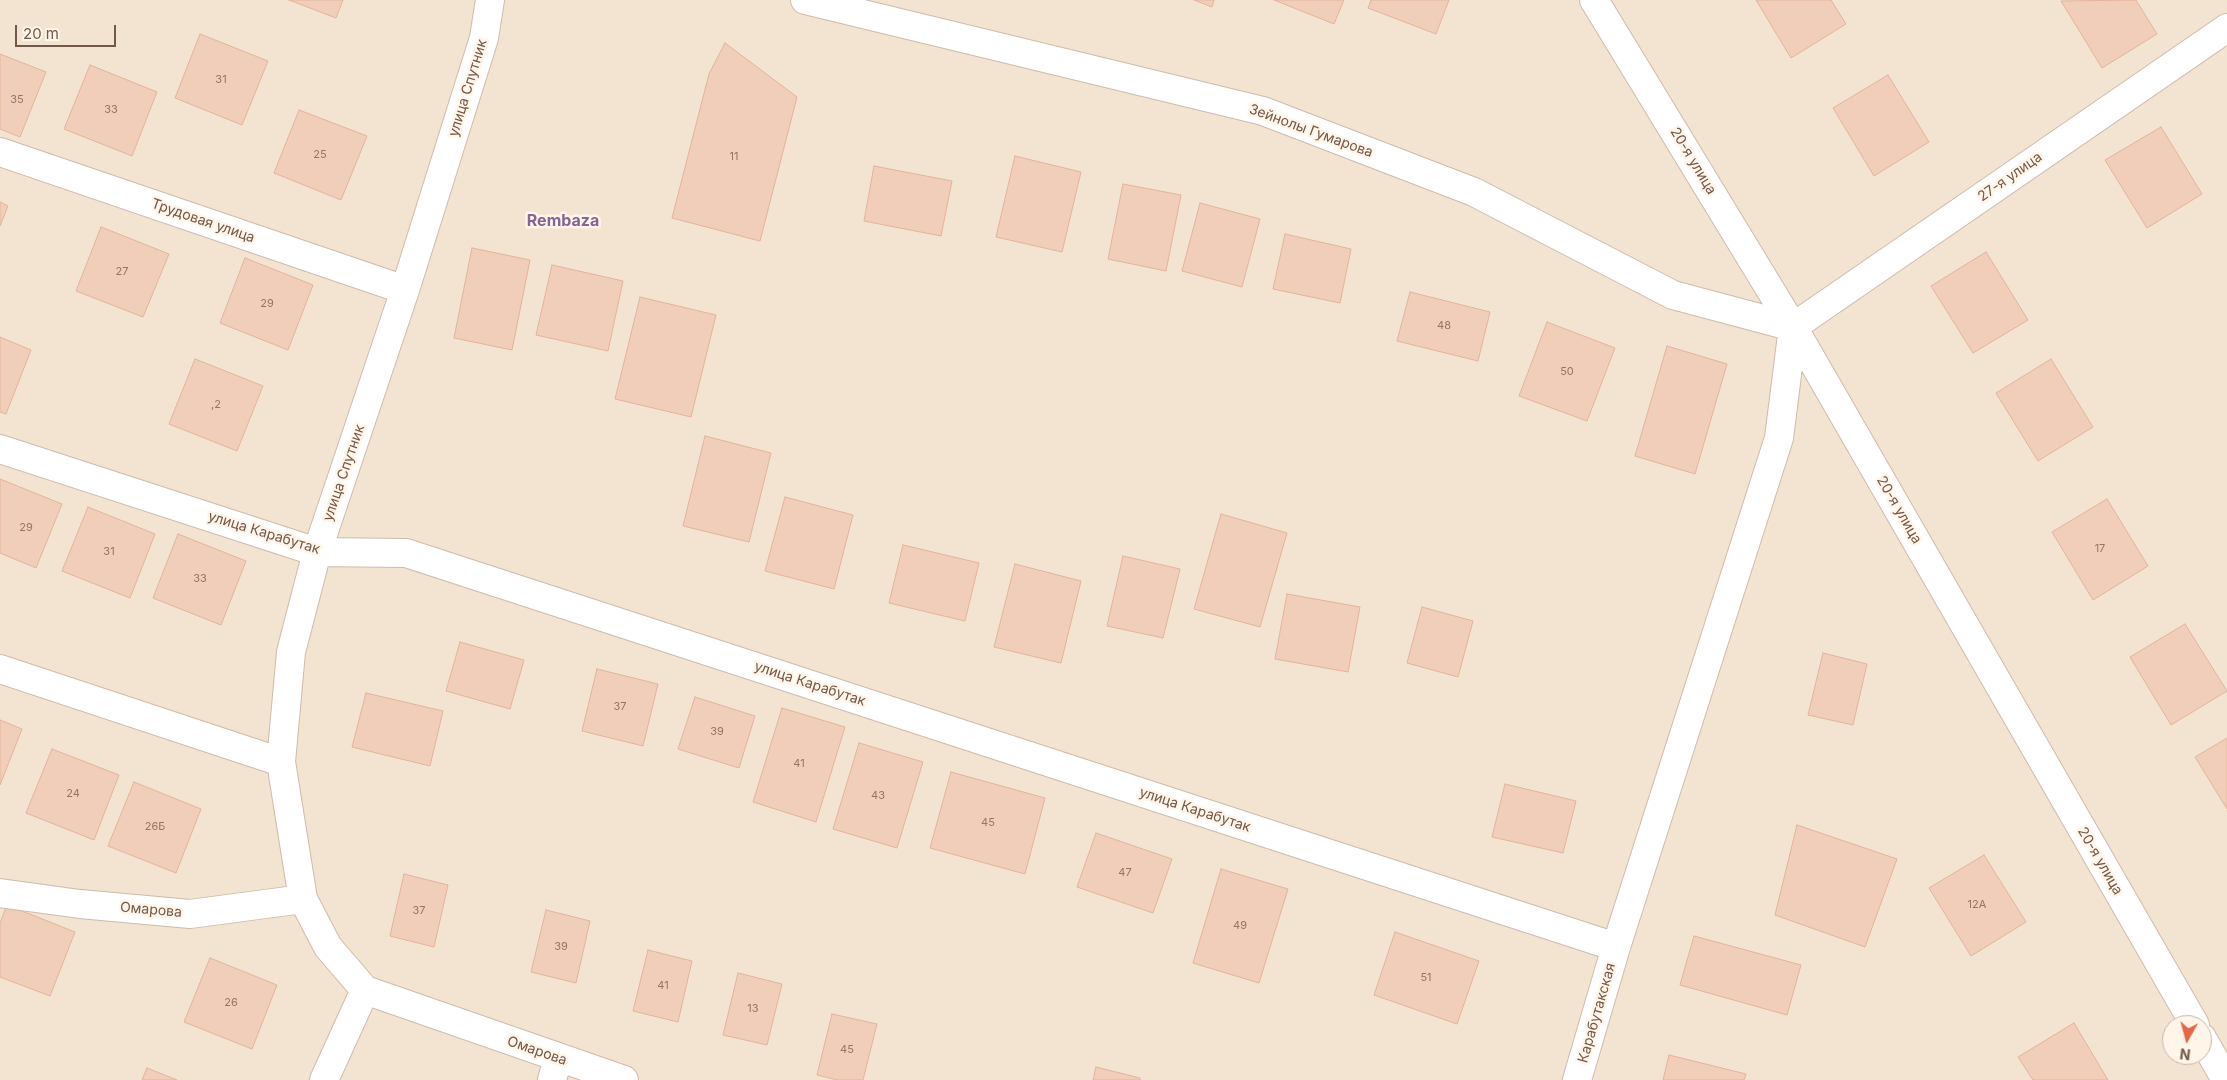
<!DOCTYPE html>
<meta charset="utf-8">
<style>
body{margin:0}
#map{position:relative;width:2227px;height:1080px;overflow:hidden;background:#fcf1e2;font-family:Inter,sans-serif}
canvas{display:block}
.north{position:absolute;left:2162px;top:1015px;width:50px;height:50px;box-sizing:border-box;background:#fff5e8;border:1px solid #c7b6a8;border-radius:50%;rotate:187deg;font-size:14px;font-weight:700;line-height:20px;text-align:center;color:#735749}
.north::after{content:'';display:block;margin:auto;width:18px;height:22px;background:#e46749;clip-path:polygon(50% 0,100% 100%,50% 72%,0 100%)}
.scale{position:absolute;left:15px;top:25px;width:101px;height:22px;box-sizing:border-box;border:2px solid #735749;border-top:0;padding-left:6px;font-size:15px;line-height:18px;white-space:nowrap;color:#735749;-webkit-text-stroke:4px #fff5e8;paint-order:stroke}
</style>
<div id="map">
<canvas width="2227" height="1080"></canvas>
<div class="north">N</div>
<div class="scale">20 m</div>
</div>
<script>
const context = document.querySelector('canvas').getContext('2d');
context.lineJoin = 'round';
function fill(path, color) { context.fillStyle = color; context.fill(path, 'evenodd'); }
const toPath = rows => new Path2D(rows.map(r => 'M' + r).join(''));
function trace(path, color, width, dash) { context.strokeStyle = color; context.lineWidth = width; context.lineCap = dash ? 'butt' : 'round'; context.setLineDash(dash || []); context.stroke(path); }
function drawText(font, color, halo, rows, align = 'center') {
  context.font = font + ' Inter,sans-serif'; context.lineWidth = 5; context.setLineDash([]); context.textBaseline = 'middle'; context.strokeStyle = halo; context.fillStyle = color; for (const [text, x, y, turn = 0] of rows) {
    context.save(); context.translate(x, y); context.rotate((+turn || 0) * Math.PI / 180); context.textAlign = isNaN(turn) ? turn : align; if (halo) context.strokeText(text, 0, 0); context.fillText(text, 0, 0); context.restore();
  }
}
fill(toPath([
 [0,0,2227,0,2227,1080,0,1080],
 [2172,1025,2202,1025,2202,1055,2172,1055]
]), '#f3e3d1');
const building = toPath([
 [289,0,343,0,336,18,289,0],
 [1194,0,1214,0,1212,7,1194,0],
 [1274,0,1344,0,1334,24,1274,0],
 [1371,0,1449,0,1436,34,1368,8,1371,0],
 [1756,0,1831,0,1846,24,1791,58,1756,0],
 [2136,0,2157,34,2102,68,2061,1,2136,0],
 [200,34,268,61,242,125,175,98,200,34],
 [725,43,797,97,760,241,672,218,709,74,725,43],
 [0,54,46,72,20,137,0,129,0,54],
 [90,65,157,92,132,156,64,129,90,65],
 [1888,75,1929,142,1874,176,1833,108,1888,75],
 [299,110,367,136,341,200,274,173,299,110],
 [2161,127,2202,194,2147,228,2105,160,2161,127],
 [1015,156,1081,172,1062,252,996,237,1015,156],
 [874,166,952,181,941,236,864,221,874,166],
 [1123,184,1181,195,1166,271,1108,259,1123,184],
 [0,202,8,206,0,226,0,202],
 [1200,203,1260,219,1242,287,1182,271,1200,203],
 [101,227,169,254,143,317,76,291,101,227],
 [1285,234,1351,249,1340,303,1273,289,1285,234],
 [472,248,530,260,512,350,454,338,472,248],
 [1986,252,2028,320,1973,353,1931,286,1986,252],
 [245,258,313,285,288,350,220,323,245,258],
 [552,265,623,281,608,351,536,335,552,265],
 [1410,292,1490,312,1478,361,1397,341,1410,292],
 [640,297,716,315,691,417,615,399,640,297],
 [1547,322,1615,348,1587,421,1519,396,1547,322],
 [0,337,31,350,6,414,0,412,0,337],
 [1667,346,1727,364,1695,474,1635,456,1667,346],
 [195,359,263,386,237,451,169,424,195,359],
 [2051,359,2093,427,2038,461,1996,393,2051,359],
 [705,436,771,453,749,542,683,526,705,436],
 [0,479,62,504,36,568,0,553,0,479],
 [785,497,853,515,834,589,765,571,785,497],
 [2107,499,2148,566,2093,600,2052,532,2107,499],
 [88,507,155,534,130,598,62,571,88,507],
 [1221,514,1287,533,1260,627,1194,609,1221,514],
 [178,534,246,561,221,625,153,598,178,534],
 [903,545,979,563,965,621,889,603,903,545],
 [1123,556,1180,569,1163,638,1107,626,1123,556],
 [1015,564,1081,581,1061,663,994,647,1015,564],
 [1287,594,1360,607,1348,672,1275,659,1287,594],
 [1422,607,1473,621,1458,677,1407,663,1422,607],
 [2185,624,2227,691,2171,725,2130,657,2185,624],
 [460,642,524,660,510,709,446,691,460,642],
 [1823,653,1867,664,1853,725,1808,715,1823,653],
 [597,669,658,684,643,746,582,731,597,669],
 [366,693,443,711,430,766,352,747,366,693],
 [695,697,755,716,739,768,678,749,695,697],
 [782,708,845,727,816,822,753,802,782,708],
 [0,720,22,729,0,785,0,720],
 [2227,738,2227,809,2195,757,2227,738],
 [859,743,923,762,897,848,833,829,859,743],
 [52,749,119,775,94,840,26,813,52,749],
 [951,772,1045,798,1025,874,930,848,951,772],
 [134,782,201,809,176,873,108,846,134,782],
 [1505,784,1576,801,1563,853,1492,837,1505,784],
 [1797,825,1897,859,1865,947,1775,915,1797,825],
 [1096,833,1172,859,1153,913,1077,887,1096,833],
 [1984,855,2026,922,1971,956,1929,888,1984,855],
 [1221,869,1288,889,1259,983,1193,963,1221,869],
 [404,874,448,885,434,947,390,936,404,874],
 [7,905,75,932,50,996,0,977,0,923,7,905],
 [546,910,590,921,576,983,531,972,546,910],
 [1395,932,1479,961,1457,1024,1374,995,1395,932],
 [1694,936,1801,965,1787,1015,1680,985,1694,936],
 [648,950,692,961,678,1022,633,1011,648,950],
 [210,958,277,985,252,1049,184,1022,210,958],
 [738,973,782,984,767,1045,723,1035,738,973],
 [832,1014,877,1024,863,1080,837,1080,817,1075,832,1014],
 [2074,1023,2108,1080,2033,1080,2018,1057,2074,1023],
 [1669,1055,1746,1074,1744,1080,1663,1080,1669,1055],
 [1096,1067,1140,1078,1140,1080,1093,1080,1096,1067],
 [147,1068,177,1080,142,1080,147,1068]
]);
fill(building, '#f1ceba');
trace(building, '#e3b49b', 1);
const minor = toPath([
 [490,0,484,38,405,290,317,552,291,652,281,762,303,899,328,947,365,990,624,1080],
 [805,0,1263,111,1474,192,1673,295,1793,327],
 [1594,0,1793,327,2195,1025],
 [0,152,405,290],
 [1793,327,2227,28],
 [0,449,317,552,406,553,1616,947],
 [0,669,281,762],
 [0,893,80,904,190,914,303,899],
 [2202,1038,2226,1080],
 [324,1080,365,990],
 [552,1080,558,1058],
 [1577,1080,1616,947,1779,438,1793,327]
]);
trace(minor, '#cfbbac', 30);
trace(minor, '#fff', 28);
drawText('11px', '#927565', null, [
 ["31",221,80],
 ["35",17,100],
 ["33",111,110],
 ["25",320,155],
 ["11",734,157],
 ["27",122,272],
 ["29",267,304],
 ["48",1444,326],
 ["50",1567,372],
 [",2",216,405],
 ["29",26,528],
 ["17",2100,549],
 ["31",109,552],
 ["33",200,579],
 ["37",620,707],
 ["39",717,732],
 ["41",799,764],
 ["24",73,794],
 ["43",878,796],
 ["45",988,823],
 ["26Б",155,827],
 ["47",1125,873],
 ["12А",1977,905],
 ["37",419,911],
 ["49",1240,926],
 ["39",561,947],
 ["51",1426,978],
 ["41",663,986],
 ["26",231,1003],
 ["13",753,1009],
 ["45",847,1050]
]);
drawText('14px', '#735749', '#fff5e8', [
 ["улица Спутник",468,88,-73],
 ["Зейнолы Гумарова",1311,131,20],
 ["20-я улица",1693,161,59],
 ["27-я улица",2010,177,-35],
 ["Трудовая улица",203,221,19],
 ["улица Спутник",344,473,-71],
 ["20-я улица",1899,510,60],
 ["улица Карабутак",264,533,17],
 ["улица Карабутак",810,684,18],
 ["улица Карабутак",1195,810,18],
 ["20-я улица",2100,861,60],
 ["Омарова",151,910,5],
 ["Карабутакская",1597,1013,-74],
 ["Омарова",537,1051,19]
]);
drawText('bold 16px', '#846596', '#fff5e8', [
 ["Rembaza",563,221]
]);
</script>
